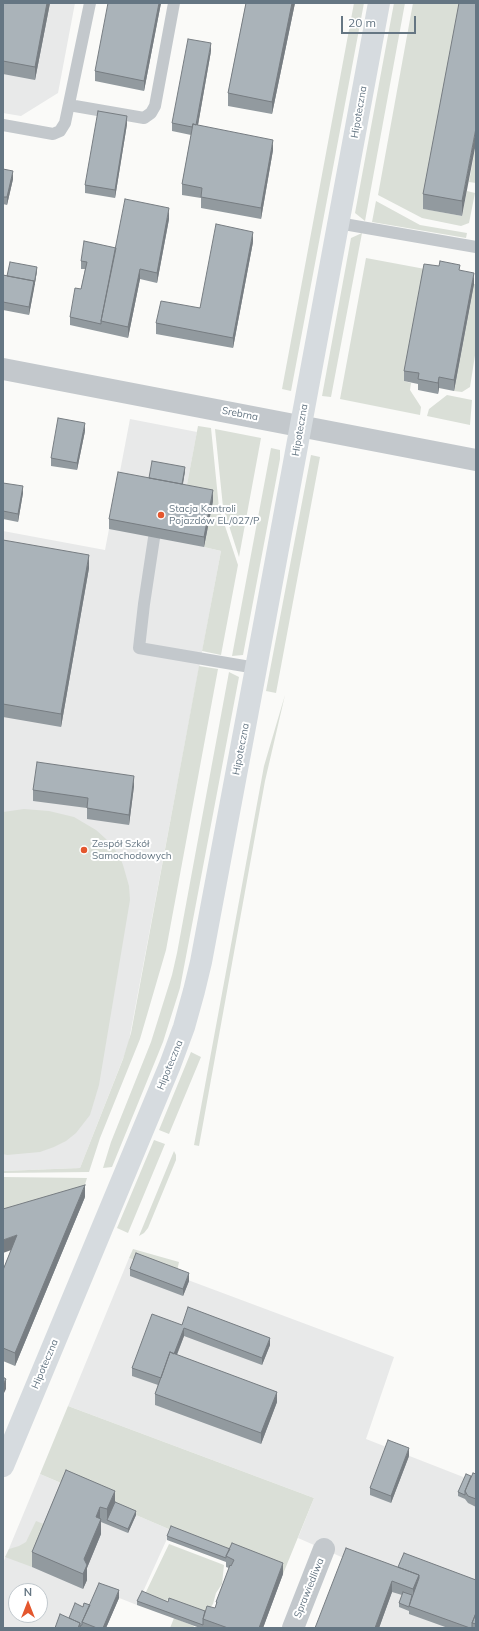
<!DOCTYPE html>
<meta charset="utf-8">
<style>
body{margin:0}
#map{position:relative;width:479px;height:1631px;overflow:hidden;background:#fafaf8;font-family:Mulish,sans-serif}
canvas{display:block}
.frame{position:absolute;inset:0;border:4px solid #657683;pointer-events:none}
.north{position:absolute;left:8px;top:1583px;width:40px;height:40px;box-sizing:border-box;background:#fff;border:1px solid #c1c8cd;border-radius:50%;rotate:0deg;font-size:11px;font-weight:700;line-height:16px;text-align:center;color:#657683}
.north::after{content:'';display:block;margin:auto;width:14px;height:18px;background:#e4572e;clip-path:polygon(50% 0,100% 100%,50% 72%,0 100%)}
.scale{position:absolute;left:341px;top:16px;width:75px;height:18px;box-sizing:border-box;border:2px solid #657683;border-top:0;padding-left:5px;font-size:12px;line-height:14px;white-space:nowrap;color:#657683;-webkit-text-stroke:3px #fff;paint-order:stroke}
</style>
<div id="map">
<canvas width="479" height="1631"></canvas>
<div class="frame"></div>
<div class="north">N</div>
<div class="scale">20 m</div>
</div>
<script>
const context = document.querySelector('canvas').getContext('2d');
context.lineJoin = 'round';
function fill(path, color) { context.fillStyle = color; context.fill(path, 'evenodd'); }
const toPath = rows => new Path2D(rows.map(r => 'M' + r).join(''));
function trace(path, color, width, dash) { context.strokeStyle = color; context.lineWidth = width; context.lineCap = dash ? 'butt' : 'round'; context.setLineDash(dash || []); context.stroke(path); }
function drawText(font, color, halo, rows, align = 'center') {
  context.font = font + ' Mulish,sans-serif'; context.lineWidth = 4; context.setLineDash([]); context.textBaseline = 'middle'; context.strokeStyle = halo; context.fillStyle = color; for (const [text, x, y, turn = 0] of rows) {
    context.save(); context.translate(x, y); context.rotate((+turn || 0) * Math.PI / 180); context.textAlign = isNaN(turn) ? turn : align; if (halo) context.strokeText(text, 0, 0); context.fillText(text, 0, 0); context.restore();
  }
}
fill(toPath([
 [3,3,75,3,58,93,21,116,3,113],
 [130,419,197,432,185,495,213,501,204,547,221,551,128,1046,80,1168,3,1171,3,531,105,550],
 [129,1258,394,1357,366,1439,476,1482,476,1628,319,1628,346,1559,298,1538,314,1498,68,1406],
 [40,1474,171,1530,137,1605,99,1590,81,1628,3,1628,3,1563],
 [16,1591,40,1591,40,1615,16,1615]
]), '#e8e9e9');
fill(toPath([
 [354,3,364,3,291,391,282,389],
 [394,3,405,3,365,221,355,213],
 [413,3,462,3,424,209,462,216,467,191,475,193,469,223,461,226,422,218,378,195],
 [476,144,476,183,469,182],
 [376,201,420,225,467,233,466,238,372,222],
 [362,233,331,397,322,396,351,238],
 [366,258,425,269,404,381,411,383,410,390,421,407,420,415,340,399],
 [474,284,476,284,476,349,470,387,462,392,454,391],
 [447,395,472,400,470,425,427,416,429,409],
 [198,426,211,428,219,508,238,565,221,655,202,651,221,551,204,547,213,501,185,495],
 [215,429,261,438,239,557,223,507],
 [271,448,280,450,280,459,243,655,232,656],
 [311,455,320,457,276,693,266,691],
 [199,666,218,669,166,950,140,1039,100,1138,89,1172,3,1173,3,1171,80,1168,123,1059,131,1033],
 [229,672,239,677,180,988,163,1042,112,1167,103,1168,111,1142,151,1042,172,975,177,953],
 [285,695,265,781,199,1146,194,1145,264,766],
 [24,809,49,811,74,817,96,830,106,839,119,855,123,865,129,886,130,900,99,1085,90,1115,76,1133,66,1141,54,1147,40,1152,7,1155,3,1154,3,812],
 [191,1052,201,1057,169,1134,159,1130],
 [154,1140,165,1144,128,1233,117,1228],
 [174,1151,176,1155,176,1160,148,1228,144,1233,139,1236],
 [3,1177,87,1178,83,1191,85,1197,3,1223],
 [133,1249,179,1262,176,1276,129,1258],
 [68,1406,314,1498,283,1574,171,1530,40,1474],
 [36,1521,49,1526,32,1567,5,1557,9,1549,19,1546,26,1542],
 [169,1544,224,1565,222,1584,216,1593,213,1604,207,1612,168,1599,166,1602,145,1594],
 [174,1618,194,1626,193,1628,170,1628]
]), '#dadfd7');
trace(toPath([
 [69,105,144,118,151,113,155,106,174,3],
 [3,125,53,134,60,131,65,123,90,3],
 [338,223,476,247],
 [154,538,144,604,139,648,256,668]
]), '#c3c8cc', 12);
trace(toPath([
 [3,369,476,460],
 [293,1628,324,1549]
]), '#c3c8cc', 22);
trace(toPath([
 [3,1466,170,1065,184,1027,194,991,201,962,256,668,379,3]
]), '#d6dbdf', 22);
fill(toPath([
 [3,3,50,3,35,80,3,74],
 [161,3,144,91,95,81,95,71],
 [246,3,295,3,272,114,228,106,228,93],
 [476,3,462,216,423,209,423,194],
 [211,51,198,125,273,150,261,219,201,208,201,198,182,195,182,184,191,135,172,131,172,123],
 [127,124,115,198,85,193,85,185],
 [3,169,13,179,7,205,3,204],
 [169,219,157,283,140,279,128,338,70,325,70,317,81,289,85,269,81,269,81,261,116,248],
 [253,242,233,348,156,334,156,323,200,308],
 [460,270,474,284,454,391,439,388,438,394,418,390,418,384,404,381,404,371],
 [37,271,29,315,3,310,3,275,7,276],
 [85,431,77,470,51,466,51,458],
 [185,471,183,484,213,501,204,547,109,529,109,519,149,478],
 [3,483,23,493,18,522,3,519],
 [3,540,89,568,61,727,3,717],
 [134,786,129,825,87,819,87,808,33,801,33,790],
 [85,1197,15,1366,3,1361,3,1270,11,1250],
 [130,1269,189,1281,183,1296,130,1276],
 [182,1325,270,1345,262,1365,184,1336,177,1355,277,1402,261,1444,155,1405,155,1394,158,1385,132,1376,132,1368],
 [409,1456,391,1503,370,1495,370,1488],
 [66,1470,115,1502,136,1515,128,1533,101,1522,101,1534,87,1568,87,1580,83,1589,32,1567,32,1552],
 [476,1474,476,1507,468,1503,465,1499,458,1496,458,1492,471,1476],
 [167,1536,283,1574,263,1628,200,1628,137,1605,137,1601,168,1602,205,1611,215,1608,216,1606,216,1602,229,1568,226,1567,226,1562,167,1540],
 [398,1567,476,1580,476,1628,448,1628,409,1614,409,1611,399,1607,399,1603,402,1595,392,1592,379,1628,315,1628],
 [119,1598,106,1628,55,1628,69,1618,83,1607]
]), '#929a9f');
fill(toPath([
 [47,3,50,3,35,80,35,67],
 [159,3,161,3,144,91,144,81],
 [292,3,295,3,272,114,272,102],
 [211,43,211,51,196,136,196,128],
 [127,116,127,124,115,198,115,190],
 [476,128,476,143,462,216,462,201],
 [273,140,273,150,261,219,261,208],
 [13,171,13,179,7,205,7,197],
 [169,208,169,219,157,283,157,273],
 [253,232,253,242,233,348,233,338],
 [37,267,37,271,34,289,34,285],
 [140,269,140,279,128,338,128,327],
 [474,273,474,284,454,391,454,380],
 [34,281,34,289,29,315,29,307],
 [439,377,439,388,438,394,438,383],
 [85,423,85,431,77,470,77,463],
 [185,467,185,471,181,494,181,490],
 [23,486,23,493,18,522,18,514],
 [213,490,213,501,204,547,204,537],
 [89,555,89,568,61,727,61,714],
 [134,776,134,786,129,825,129,815],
 [85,1185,85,1197,15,1366,15,1353],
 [17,1235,17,1248,3,1253,3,1240],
 [189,1273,189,1281,183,1296,183,1289],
 [184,1328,184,1336,173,1364,173,1356],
 [270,1338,270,1345,262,1365,262,1358],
 [6,1379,6,1389,3,1395,3,1385],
 [277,1392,277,1402,261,1444,261,1433],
 [409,1448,409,1456,391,1503,391,1496],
 [115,1491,115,1506,107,1520,107,1509],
 [100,1507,100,1522,96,1517],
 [136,1511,136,1515,128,1533,128,1529],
 [101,1519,101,1534,87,1568,87,1580,83,1589,83,1574,84,1559],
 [283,1563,283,1574,263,1628,259,1628],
 [419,1575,419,1586,413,1596,413,1589],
 [392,1581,392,1592,379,1628,375,1628],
 [119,1590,119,1598,106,1628,103,1628]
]), '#777d82');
const building = toPath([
 [3,3,47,3,35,67,3,61,3,3],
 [108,3,159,3,144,81,95,71,108,3],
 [246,3,292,3,272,102,228,93,246,3],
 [459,3,476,3,476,128,462,201,423,194,459,3],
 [188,39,211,43,196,125,193,124,192,127,172,123,188,39],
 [98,111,127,116,115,190,85,185,98,111],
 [193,124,273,140,261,208,201,197,202,188,182,184,193,124],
 [3,169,13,171,7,197,3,197,3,169],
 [125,199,169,208,157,273,140,269,128,327,101,321,125,199],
 [216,224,253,232,233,338,156,323,161,301,200,308,216,224],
 [84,241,116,248,101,321,101,324,70,317,75,288,81,289,87,262,81,261,84,241],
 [440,261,460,265,459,270,474,273,454,380,439,377,438,383,418,379,419,373,404,371,424,264,439,266,440,261],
 [10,262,37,267,34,285,34,281,7,276,10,262],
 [3,275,34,281,29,307,3,302,3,275],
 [58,418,85,423,77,463,51,458,58,418],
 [152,461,185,467,182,484,149,478,152,461],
 [118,472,213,490,204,537,109,519,118,472],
 [3,483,23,486,18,514,3,511,3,483],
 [3,540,89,555,61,714,3,704,3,540],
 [37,762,134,776,129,815,87,808,88,798,33,790,37,762],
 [85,1185,15,1353,3,1348,3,1270,17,1235,3,1240,3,1209,85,1185],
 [136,1253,189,1273,183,1289,130,1269,136,1253],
 [188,1307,270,1338,262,1358,184,1328,174,1354,170,1352,161,1378,132,1368,152,1314,182,1325,188,1307],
 [170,1352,277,1392,261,1433,155,1394,170,1352],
 [3,1377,6,1379,3,1385,3,1377],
 [388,1440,409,1448,391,1496,370,1488,388,1440],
 [66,1470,115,1491,107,1509,100,1507,96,1517,101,1519,84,1559,87,1565,83,1574,32,1552,66,1470],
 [473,1473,476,1474,476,1499,468,1496,465,1491,473,1473],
 [466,1474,471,1476,465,1491,465,1495,458,1492,466,1474],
 [115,1502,136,1511,128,1529,107,1520,115,1502],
 [171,1526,230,1549,226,1556,226,1558,167,1536,171,1526],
 [232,1543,283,1563,259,1628,228,1628,203,1619,207,1606,215,1608,217,1602,216,1602,230,1565,231,1566,234,1560,226,1556,232,1543],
 [346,1548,419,1575,413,1589,392,1581,375,1628,315,1628,346,1548],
 [404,1553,476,1580,476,1613,472,1623,472,1628,470,1628,409,1606,419,1578,419,1575,398,1567,404,1553],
 [99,1583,119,1590,103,1628,97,1628,82,1622,99,1583],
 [142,1591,168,1602,169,1598,205,1611,203,1619,203,1625,137,1601,142,1591],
 [403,1592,412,1595,409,1607,399,1603,403,1592],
 [75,1603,83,1607,84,1603,90,1605,82,1622,82,1625,81,1625,80,1627,80,1623,69,1618,75,1603],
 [476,1613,476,1624,472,1623,476,1613],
 [60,1614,80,1623,78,1628,55,1628,60,1614]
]);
fill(building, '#aab3b9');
trace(building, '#777d82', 1);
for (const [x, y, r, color] of [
 [161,515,4,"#e4572e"],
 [84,850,4,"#e4572e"]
]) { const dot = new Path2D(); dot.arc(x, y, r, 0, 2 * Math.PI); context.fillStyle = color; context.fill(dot); trace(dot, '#fff', 1.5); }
drawText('10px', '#657683', '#fff', [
 ["Hipoteczna",359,112,-80],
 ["Srebrna",240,414,11],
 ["Hipoteczna",300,430,-80],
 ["Hipoteczna",241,749,-79],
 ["Hipoteczna",170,1065,-68],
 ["Hipoteczna",45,1364,-67],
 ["Sprawiedliwa",309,1588,-68]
]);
drawText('10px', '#657683', '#fff', [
 ["Stacja Kontroli",169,509],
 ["Pojazdów EL/027/P",169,521],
 ["Zespół Szkół",92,844],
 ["Samochodowych",92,856]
], 'left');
</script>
